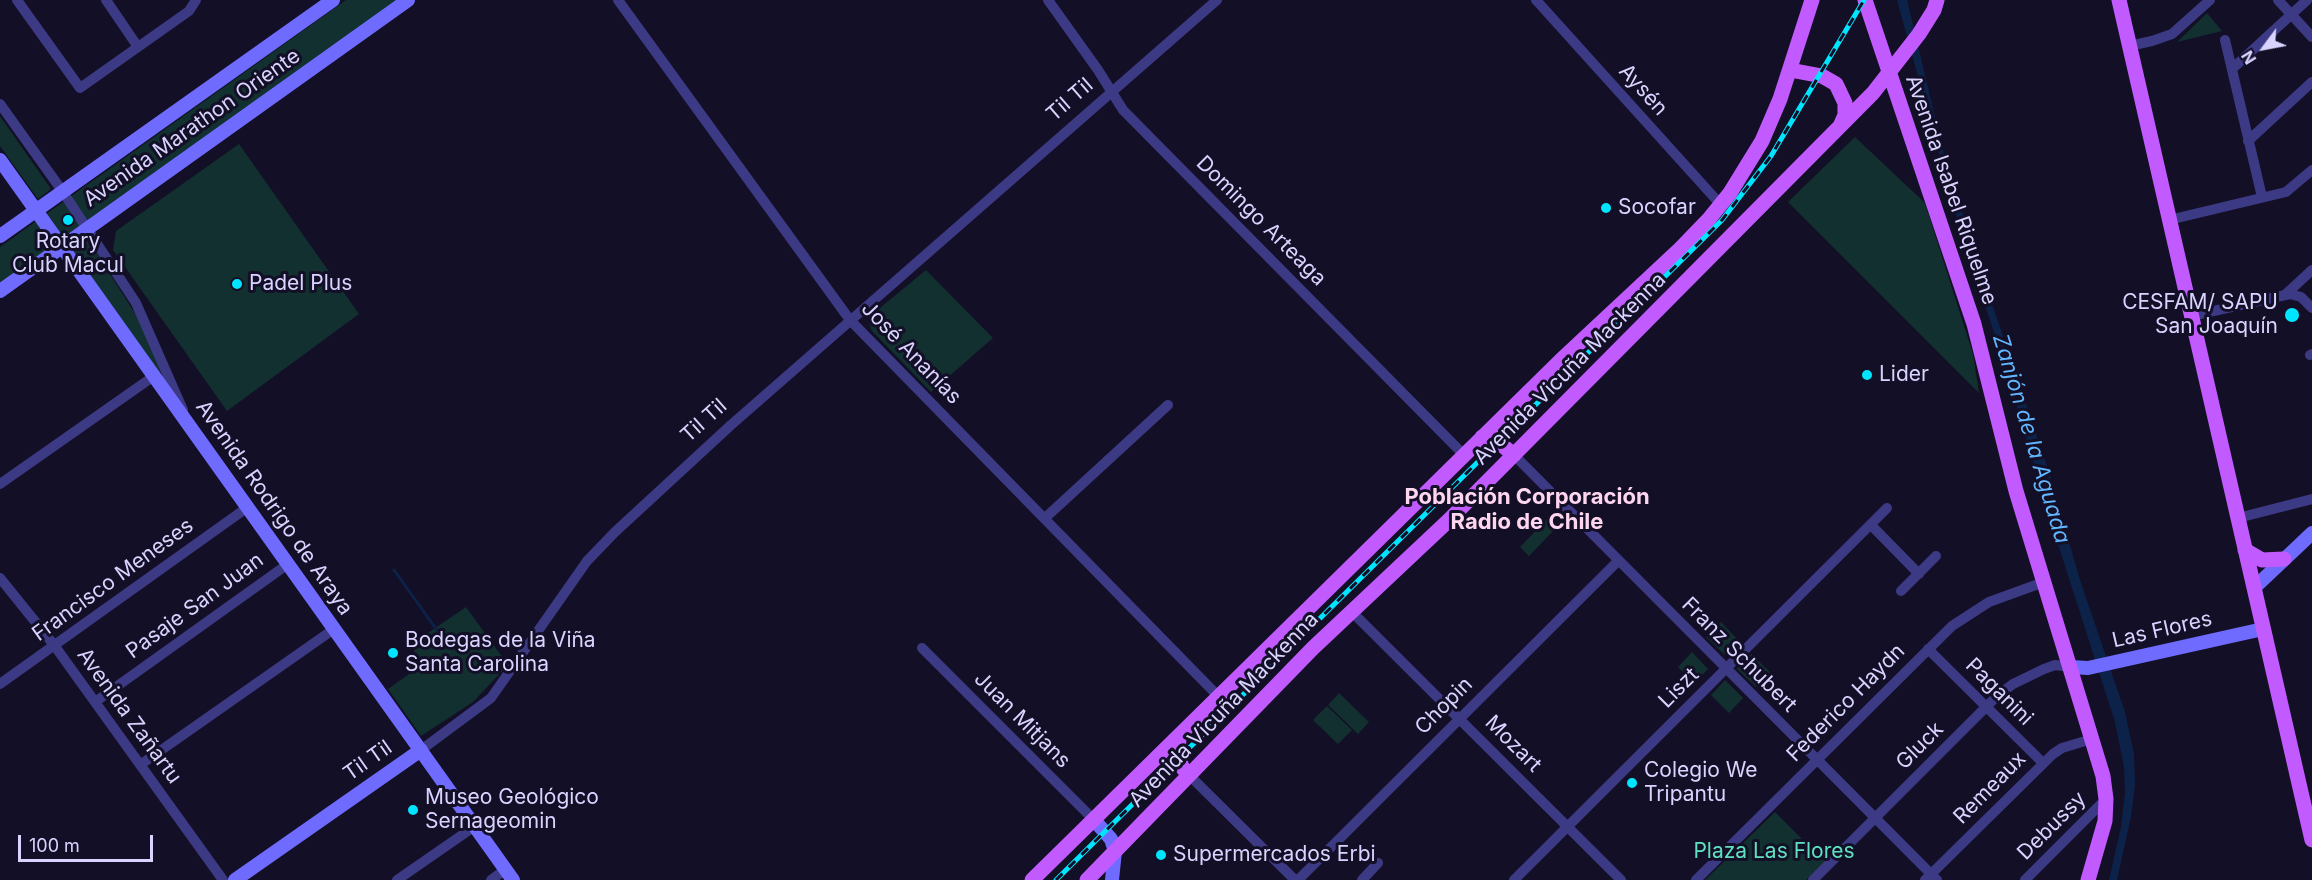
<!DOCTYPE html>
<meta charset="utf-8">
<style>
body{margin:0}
#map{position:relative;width:2312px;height:880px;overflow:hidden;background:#130f26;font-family:Inter,sans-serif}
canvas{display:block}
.north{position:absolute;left:2234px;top:18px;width:60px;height:60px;-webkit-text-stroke:4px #130f26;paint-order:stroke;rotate:238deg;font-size:16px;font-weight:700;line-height:24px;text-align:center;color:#d9d4ff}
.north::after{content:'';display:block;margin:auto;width:21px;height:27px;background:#d9d4ff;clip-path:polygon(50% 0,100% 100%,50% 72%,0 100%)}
.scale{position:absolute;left:18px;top:835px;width:135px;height:27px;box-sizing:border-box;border:3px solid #d9d4ff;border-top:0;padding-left:8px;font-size:18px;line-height:21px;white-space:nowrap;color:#d9d4ff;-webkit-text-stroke:4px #130f26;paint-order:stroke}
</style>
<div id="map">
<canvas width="2312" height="880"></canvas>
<div class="north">N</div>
<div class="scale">100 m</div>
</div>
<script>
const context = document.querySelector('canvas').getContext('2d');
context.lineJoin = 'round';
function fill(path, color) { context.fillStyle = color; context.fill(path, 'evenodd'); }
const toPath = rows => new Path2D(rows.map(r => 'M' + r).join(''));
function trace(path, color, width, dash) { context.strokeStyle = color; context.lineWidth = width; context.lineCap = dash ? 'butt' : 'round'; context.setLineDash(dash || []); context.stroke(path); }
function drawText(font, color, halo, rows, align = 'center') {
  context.font = font + ' Inter,sans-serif'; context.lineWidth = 6; context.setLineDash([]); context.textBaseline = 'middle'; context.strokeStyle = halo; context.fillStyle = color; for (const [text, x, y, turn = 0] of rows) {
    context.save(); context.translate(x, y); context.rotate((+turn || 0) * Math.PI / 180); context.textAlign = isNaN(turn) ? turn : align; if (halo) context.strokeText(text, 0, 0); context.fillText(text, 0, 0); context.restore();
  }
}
fill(toPath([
 [346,0,401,0,0,287,0,247],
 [2207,13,2222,31,2177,42],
 [0,116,51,189,38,199,0,146],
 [1855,137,1925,203,1973,354,1979,393,1788,202],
 [239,144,359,314,227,411,113,250,116,231],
 [86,241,89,241,136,315,163,370,158,373,72,253,73,249],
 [926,270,993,338,931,392,871,330,869,317],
 [1549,517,1558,526,1529,556,1520,547],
 [466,607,508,665,473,702,421,736,388,689,423,664,410,645],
 [1721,622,1739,641,1725,655,1706,637],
 [1692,652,1708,669,1694,683,1678,667],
 [1751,654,1770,672,1756,687,1737,669],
 [1725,680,1743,698,1729,713,1711,695],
 [1339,693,1369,722,1358,734,1328,705],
 [1327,706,1352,730,1338,744,1313,720],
 [1775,812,1825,862,1806,880,1705,880]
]), '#12302f');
fill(toPath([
 [1897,0,1907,0,1944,154,1986,286,2049,472,2080,580,2125,712,2134,754,2135,785,2131,817,2117,880,2109,880,2121,827,2125,793,2124,767,2115,722,2057,541,2003,360,1959,226]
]), '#0c2248');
trace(toPath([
 [394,570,439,633]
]), '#0c2248', 3);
trace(toPath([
 [17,0,80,88,189,11,196,0],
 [106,0,138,47],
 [618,0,850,320,1219,697],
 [1048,0,1098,70,1123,110,1464,455],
 [1536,0,1721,205],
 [2278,0,2312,37],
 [2225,40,2262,197],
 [2129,46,2152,41,2172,34,2210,0],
 [2232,69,2307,0],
 [0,104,63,192,136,303,183,410],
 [2248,141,2312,82],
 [2169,220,2286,192,2312,170],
 [2286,294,2312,270],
 [2191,316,2290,294,2301,297,2312,308],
 [2310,355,2312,354],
 [1514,455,1937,880],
 [0,484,154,376],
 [1045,518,1168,405],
 [2238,518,2312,499],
 [1871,525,1919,574],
 [0,578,54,645,223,880],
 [1901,591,1936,556],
 [1351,611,1621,880],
 [922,648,1094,820],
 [1928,649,2043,763],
 [0,684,248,507],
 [95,702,288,564],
 [421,750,491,698,587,561,615,532,731,425,1217,0],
 [140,765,334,629],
 [1189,775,1295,880],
 [397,880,475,826],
 [491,880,506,869],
 [1298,880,1618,561],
 [1362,880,1378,863],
 [1514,880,1887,508],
 [1696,880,1952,626,1989,602,2044,582],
 [1813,880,1997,696,2013,684,2044,669,2055,665,2070,667],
 [1925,880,2053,754,2062,748,2092,739],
 [2025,880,2106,799]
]), '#3d3a85', 10);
trace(toPath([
 [0,160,513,880],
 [0,236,333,0],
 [0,291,408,0],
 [2254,588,2312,533],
 [2070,667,2088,668,2263,629],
 [1094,820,1111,839,1115,851,1112,880],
 [235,880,421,750]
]), '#6f6bff', 14);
trace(toPath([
 [1865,0,1974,324,2016,491,2103,776,2106,799,2105,821,2088,880],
 [2119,0,2312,840],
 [1790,70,1822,76,1836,84,1845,103,1845,115,1841,124],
 [1482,437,1497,441,1514,455],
 [2245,550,2262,560,2284,559],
 [1179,737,1178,756,1182,767,1189,775],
 [1032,880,1560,361,1680,249,1709,219,1730,193,1762,141,1780,99,1812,0],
 [1087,880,1313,648,1448,521,1873,93,1919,34,1934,10,1937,0]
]), '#c25bff', 15);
const rail = toPath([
 [1056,880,1722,220,1771,156,1864,0]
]);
trace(rail, '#00e5ff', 5);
trace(rail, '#130f26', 3, [9]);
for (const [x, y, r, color] of [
 [1606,208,6,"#00e5ff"],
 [68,220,6,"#00e5ff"],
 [237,284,6,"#00e5ff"],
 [2292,315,8,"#00e5ff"],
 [1867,375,6,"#00e5ff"],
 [393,653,6,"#00e5ff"],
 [1632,783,6,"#00e5ff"],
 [413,810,6,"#00e5ff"],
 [1161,855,6,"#00e5ff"]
]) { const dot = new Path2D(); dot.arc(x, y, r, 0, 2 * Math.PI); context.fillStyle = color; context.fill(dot); trace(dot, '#130f26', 2); }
drawText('21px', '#d9d4ff', '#130f26', [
 ["Aysén",1643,90,48],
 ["Til Til",1070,100,-41],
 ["Avenida Marathon Oriente",192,128,-35],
 ["Avenida Isabel Riquelme",1951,190,71],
 ["Domingo Arteaga",1261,221,45],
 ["José Ananías",911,353,46],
 ["Avenida Vicuña Mackenna",1570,369,-45],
 ["Til Til",704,421,-42],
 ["Avenida Rodrigo de Araya",274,508,55],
 ["Francisco Meneses",113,580,-36],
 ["Pasaje San Juan",195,606,-36],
 ["Las Flores",2162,630,-13],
 ["Franz Schubert",1739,655,45],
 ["Liszt",1679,688,-45],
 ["Paganini",1999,692,45],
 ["Federico Haydn",1846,703,-45],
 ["Chopin",1444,706,-45],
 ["Avenida Vicuña Mackenna",1224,710,-46],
 ["Avenida Zañartu",129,716,54],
 ["Juan Mitjans",1022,720,45],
 ["Mozart",1513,744,45],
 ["Gluck",1920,746,-45],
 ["Til Til",368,761,-35],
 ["Remeaux",1990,788,-45],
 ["Debussy",2052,826,-45]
]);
drawText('21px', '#d9d4ff', '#130f26', [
 ["Socofar",1618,208],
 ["Rotary",68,242,"center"],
 ["Club Macul",68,266,"center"],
 ["Padel Plus",249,284],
 ["CESFAM/ SAPU",2278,303,"right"],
 ["San Joaquín",2278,327,"right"],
 ["Lider",1879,375],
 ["Bodegas de la Viña",405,641],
 ["Santa Carolina",405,665],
 ["Colegio We",1644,771],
 ["Tripantu",1644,795],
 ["Museo Geológico",425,798],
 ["Sernageomin",425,822],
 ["Supermercados Erbi",1173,855]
], 'left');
drawText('21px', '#5fe0c0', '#130f26', [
 ["Plaza Las Flores",1774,852]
]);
drawText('italic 22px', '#62b6ff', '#130f26', [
 ["Zanjón de la Aguada",2031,439,73]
]);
drawText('bold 22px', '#ffd6f0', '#130f26', [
 ["Población Corporación",1527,497],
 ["Radio de Chile",1527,522]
]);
</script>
